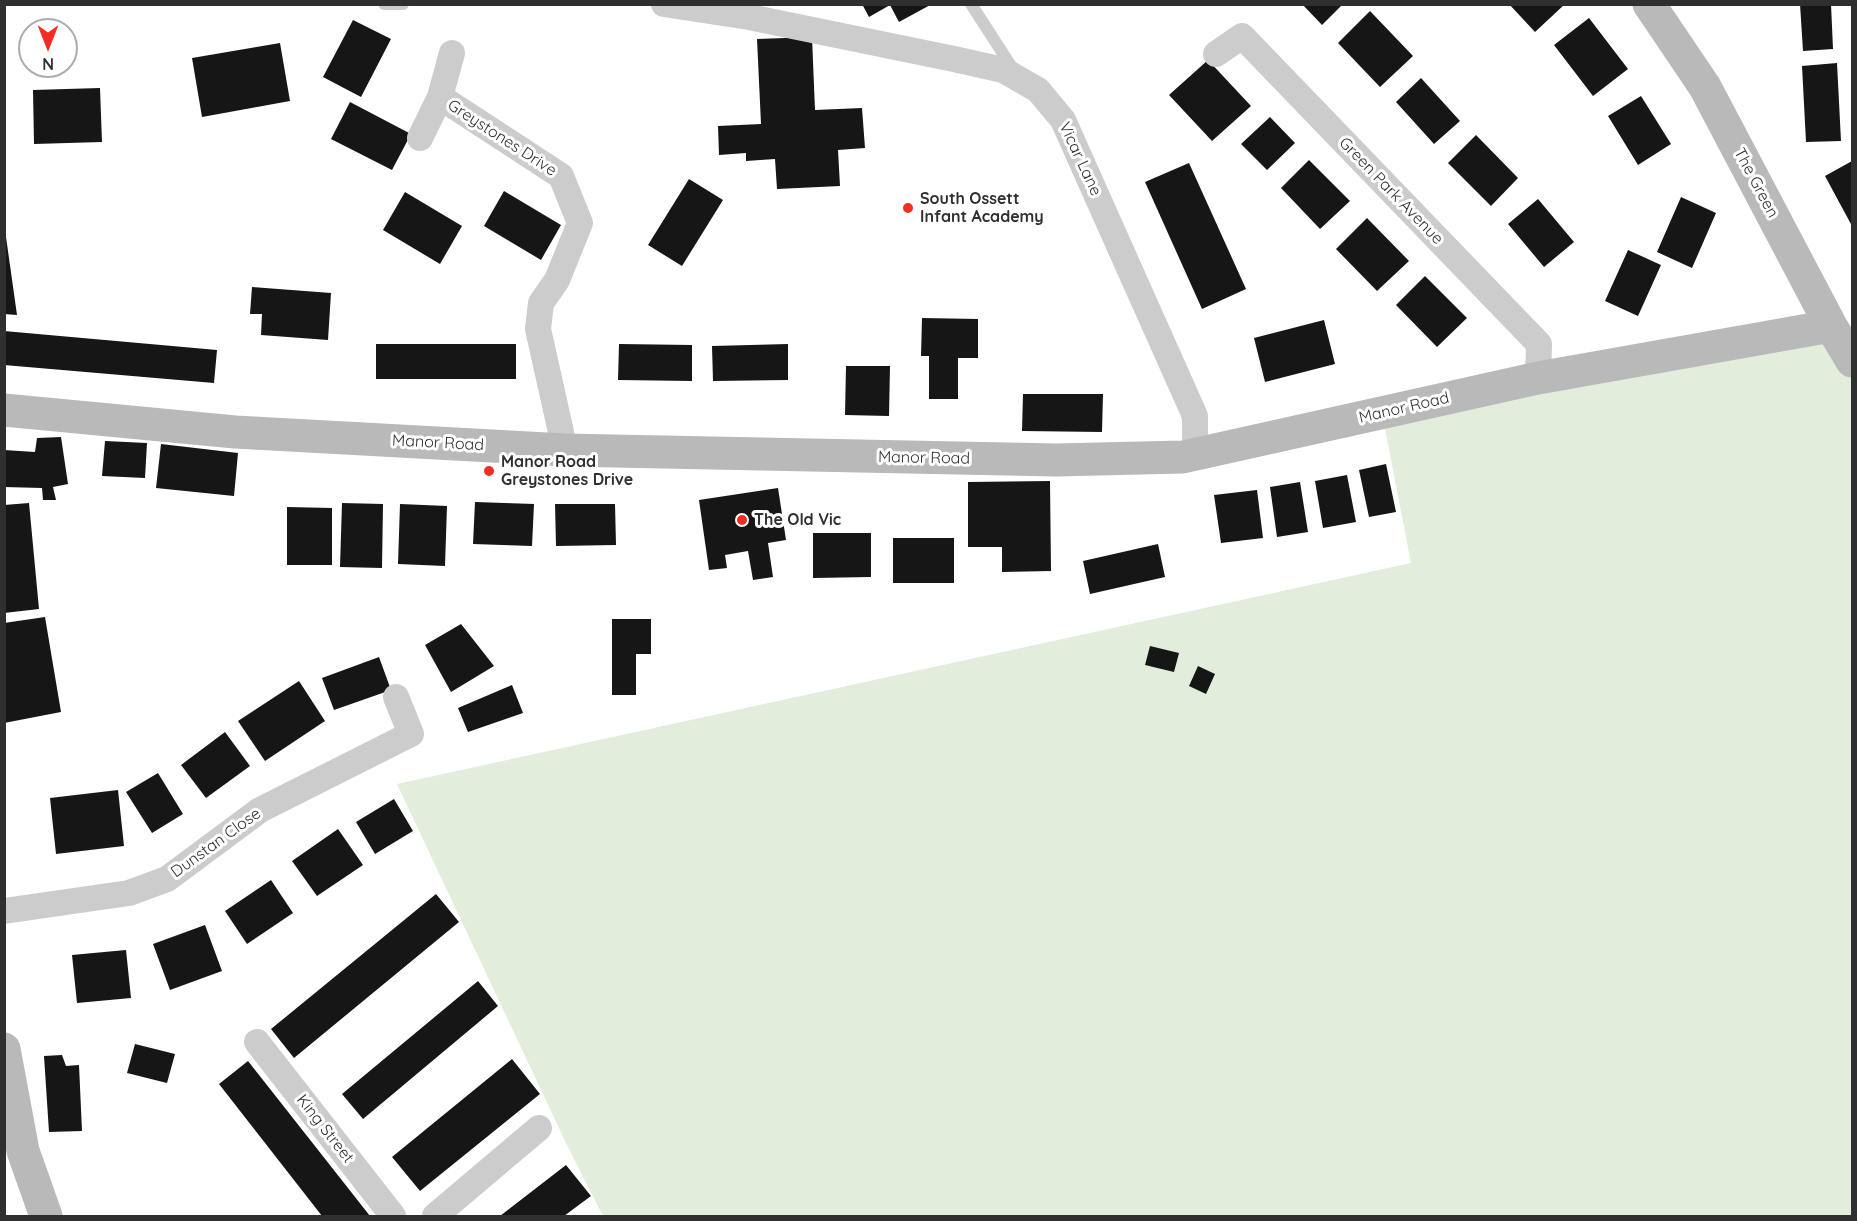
<!DOCTYPE html>
<style>
body{margin:0}
#map{position:relative;width:1857px;height:1221px;overflow:hidden;background:#fff;font-family:Quicksand,sans-serif}
canvas{display:block}
.frame{position:absolute;inset:0;border:6px solid #2f2f2f;pointer-events:none}
.north{position:absolute;left:18px;top:18px;width:60px;height:60px;box-sizing:border-box;background:#fff;border:2px solid #acacac;border-radius:50%;rotate:180deg;font-size:16px;font-weight:700;line-height:24px;text-align:center;color:#2f2f2f}
.north::after{content:'';display:block;margin:auto;width:21px;height:27px;background:#f32d23;clip-path:polygon(50% 0,100% 100%,50% 72%,0 100%)}
</style>
<div id="map">
<canvas width="1857" height="1221"></canvas>
<div class="frame"></div>
<div class="north">N</div>
</div>
<script>
const context = document.querySelector('canvas').getContext('2d');
context.lineJoin = 'round';
function fill(path, color) { context.fillStyle = color; context.fill(path, 'evenodd'); }
const toPath = rows => new Path2D(rows.map(r => 'M' + r).join(''));
function trace(path, color, width, dash) { context.strokeStyle = color; context.lineWidth = width; context.lineCap = dash ? 'butt' : 'round'; context.setLineDash(dash || []); context.stroke(path); }
function drawText(font, color, halo, rows, align = 'center') {
  context.font = font + ' Quicksand,sans-serif'; context.lineWidth = 6; context.setLineDash([]); context.textBaseline = 'middle'; context.strokeStyle = halo; context.fillStyle = color; for (const [text, x, y, turn = 0] of rows) {
    context.save(); context.translate(x, y); context.rotate((+turn || 0) * Math.PI / 180); context.textAlign = isNaN(turn) ? turn : align; if (halo) context.strokeText(text, 0, 0); context.fillText(text, 0, 0); context.restore();
  }
}
fill(toPath([
 [1831,326,1852,361,1852,1216,603,1216,566,1143,397,784,1411,563,1382,413]
]), '#e3eddb');
fill(toPath([
 [862,4,932,4,899,22,890,5,869,17],
 [1302,4,1343,4,1322,25],
 [1509,4,1565,4,1535,32],
 [1800,4,1831,4,1833,49,1803,51],
 [1370,11,1413,56,1380,87,1338,43],
 [1589,18,1628,69,1593,96,1554,45],
 [353,20,391,39,361,97,323,77],
 [812,37,815,110,862,108,865,148,838,150,840,186,777,189,775,159,746,161,746,153,719,155,718,126,761,124,757,39],
 [280,43,290,101,202,117,192,58],
 [1208,60,1251,106,1212,141,1169,95],
 [1837,63,1841,141,1806,142,1802,66],
 [1421,78,1460,121,1434,144,1396,102],
 [100,88,102,142,34,144,33,90],
 [1641,96,1671,144,1638,165,1608,116],
 [350,102,411,134,392,170,331,139],
 [1270,117,1295,143,1267,170,1241,144],
 [1476,135,1518,178,1491,206,1448,163],
 [1309,160,1350,201,1320,229,1281,188],
 [1852,161,1852,226,1825,176],
 [1189,163,1246,289,1202,309,1145,182],
 [689,179,723,200,682,266,648,245],
 [504,191,561,225,541,260,484,226],
 [405,192,462,226,440,264,383,230],
 [1681,197,1716,213,1692,268,1657,252],
 [1538,199,1574,242,1544,267,1508,224],
 [1367,218,1409,261,1377,291,1336,249],
 [4,237,6,237,17,315,4,314],
 [1628,250,1661,265,1638,316,1605,301],
 [1425,276,1467,318,1437,347,1396,305],
 [252,287,331,293,328,340,261,335,262,314,250,314],
 [922,318,978,319,978,358,958,358,958,399,929,399,929,356,921,356],
 [1324,320,1335,364,1265,382,1254,338],
 [4,331,217,350,214,383,4,365],
 [376,344,516,344,516,379,376,379],
 [619,344,692,345,692,381,618,380],
 [788,344,788,380,713,381,712,346],
 [846,366,890,366,889,416,845,415],
 [1023,394,1103,394,1102,432,1022,431],
 [61,437,68,484,53,487,56,500,43,500,42,488,4,487,4,450,35,452,37,438],
 [105,441,147,443,145,478,102,476],
 [161,444,238,453,234,496,156,488],
 [1386,464,1396,512,1369,517,1359,470],
 [1347,475,1356,522,1323,528,1315,481],
 [1050,481,1051,571,1002,572,1002,547,968,547,968,482],
 [1300,482,1308,532,1277,537,1270,487],
 [778,488,786,540,768,543,773,577,753,580,748,551,725,555,727,568,709,570,699,500],
 [1257,490,1263,538,1221,543,1214,495],
 [475,502,534,504,532,546,473,544],
 [29,503,39,609,4,613,4,505],
 [342,503,383,504,382,568,340,567],
 [400,504,447,506,445,566,398,564],
 [555,504,615,504,616,545,556,546],
 [287,507,332,508,332,565,287,565],
 [813,533,871,533,871,577,813,578],
 [893,538,954,538,954,583,893,583],
 [1158,544,1165,577,1090,594,1083,561],
 [45,617,61,712,4,723,4,623],
 [612,619,651,619,651,654,636,654,636,695,612,695],
 [461,624,494,666,451,692,425,645],
 [1150,646,1179,653,1174,672,1145,665],
 [379,657,391,690,334,710,322,678],
 [1198,666,1215,674,1206,694,1189,686],
 [299,681,325,721,265,761,238,721],
 [512,685,523,713,468,732,458,708],
 [225,732,250,766,206,798,181,765],
 [158,773,183,814,152,833,126,792],
 [118,790,124,846,56,854,50,798],
 [394,799,413,831,375,854,356,822],
 [338,829,363,865,317,896,292,861],
 [271,880,293,913,247,944,225,911],
 [436,894,459,922,294,1058,271,1029],
 [205,925,222,971,170,990,153,944],
 [126,950,131,998,77,1003,72,955],
 [478,981,498,1006,363,1119,342,1094],
 [135,1044,175,1054,167,1083,127,1073],
 [62,1055,66,1066,79,1065,82,1131,49,1132,44,1056],
 [512,1059,540,1094,420,1191,392,1157],
 [248,1061,370,1216,322,1216,219,1084],
 [566,1165,591,1196,564,1216,500,1216]
]), '#161616');
trace(toPath([
 [384,4,403,4],
 [971,4,1013,69]
]), '#ccc', 12);
trace(toPath([
 [664,4,749,17,954,59,1003,70,1038,90,1063,120,1195,416,1195,456],
 [1216,54,1242,36,1539,344,1538,378],
 [440,97,561,176,580,223,557,280,541,303,538,329,565,450],
 [420,138,440,97,452,53],
 [4,911,129,893,167,879,260,810,411,734,396,697],
 [257,1042,393,1216],
 [435,1216,539,1128]
]), '#ccc', 26);
trace(toPath([
 [1649,4,1705,87,1831,326,1852,361],
 [4,410,235,432,565,450,1056,460,1183,457,1538,378,1831,326],
 [4,1049,23,1151,46,1216]
]), '#b9b9b9', 33);
for (const [x, y, r, color] of [
 [908,208,6,"#f32d23"],
 [489,471,6,"#f32d23"],
 [742,520,6,"#f32d23"]
]) { const dot = new Path2D(); dot.arc(x, y, r, 0, 2 * Math.PI); context.fillStyle = color; context.fill(dot); trace(dot, '#fff', 2); }
drawText('16px', '#2f2f2f', '#fff', [
 ["Greystones Drive",502,138,33],
 ["Vicar Lane",1080,159,65],
 ["The Green",1756,183,62],
 ["Green Park Avenue",1391,191,46],
 ["Manor Road",1404,408,-13],
 ["Manor Road",438,443,3],
 ["Manor Road",924,458,1],
 ["Dunstan Close",216,843,-36],
 ["King Street",325,1129,52]
]);
drawText('bold 16px', '#2f2f2f', '#fff', [
 ["South Ossett",920,199],
 ["Infant Academy",920,217],
 ["Manor Road",501,462],
 ["Greystones Drive",501,480],
 ["The Old Vic",754,520]
], 'left');
</script>
